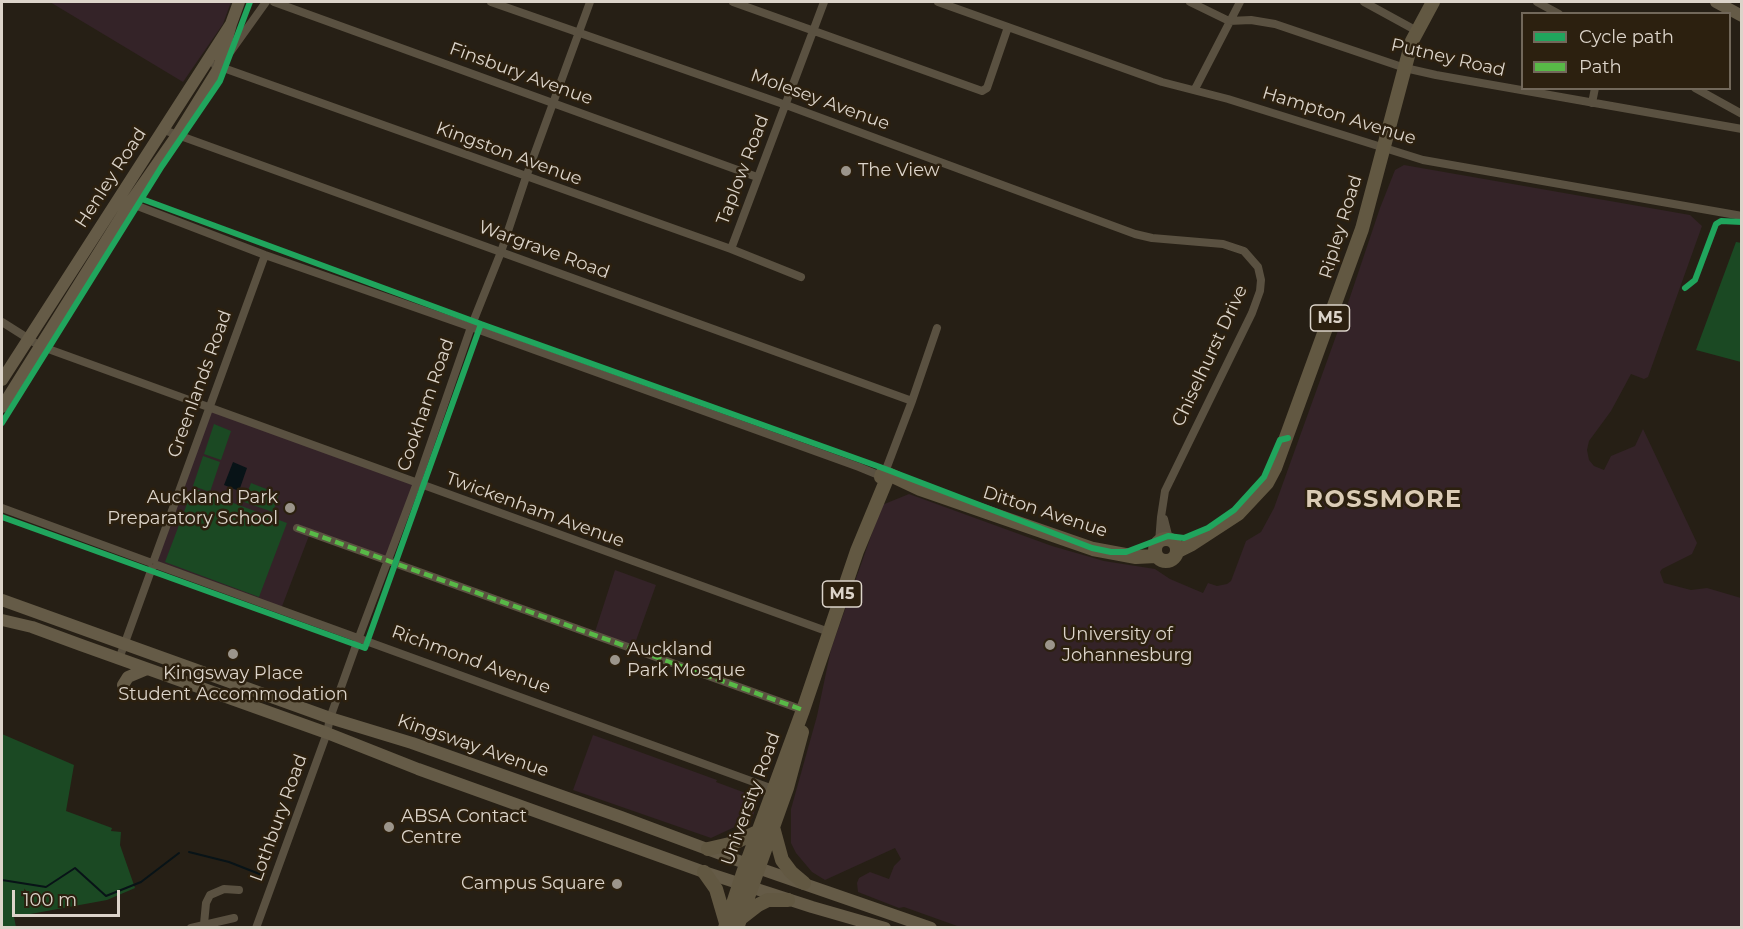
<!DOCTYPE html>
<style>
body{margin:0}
#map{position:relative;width:1743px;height:929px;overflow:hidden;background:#261f15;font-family:Montserrat,sans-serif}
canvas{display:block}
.frame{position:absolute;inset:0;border:3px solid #dcd4ca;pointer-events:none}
.legend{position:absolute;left:1521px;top:12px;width:210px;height:78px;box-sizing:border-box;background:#2c200f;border:2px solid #72685a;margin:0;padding:8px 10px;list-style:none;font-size:18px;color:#dcd4ca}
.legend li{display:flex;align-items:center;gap:12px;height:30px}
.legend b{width:30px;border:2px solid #72685a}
.scale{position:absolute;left:12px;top:890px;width:108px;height:27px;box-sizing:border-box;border:3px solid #dcd4ca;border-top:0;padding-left:8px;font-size:18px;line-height:21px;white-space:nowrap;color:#dcd4ca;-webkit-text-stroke:4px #2c200f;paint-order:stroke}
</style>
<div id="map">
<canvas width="1743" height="929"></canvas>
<div class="frame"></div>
<ul class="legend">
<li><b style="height:8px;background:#20a55d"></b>Cycle path</li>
<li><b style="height:8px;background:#58b947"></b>Path</li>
</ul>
<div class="scale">100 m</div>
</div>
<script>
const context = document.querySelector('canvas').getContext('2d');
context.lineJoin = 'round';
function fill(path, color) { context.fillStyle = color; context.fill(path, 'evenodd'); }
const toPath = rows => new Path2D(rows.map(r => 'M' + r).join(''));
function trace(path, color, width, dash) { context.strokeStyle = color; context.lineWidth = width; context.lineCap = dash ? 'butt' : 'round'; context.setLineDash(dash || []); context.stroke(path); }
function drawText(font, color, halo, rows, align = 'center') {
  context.font = font + ' Montserrat,sans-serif'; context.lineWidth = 5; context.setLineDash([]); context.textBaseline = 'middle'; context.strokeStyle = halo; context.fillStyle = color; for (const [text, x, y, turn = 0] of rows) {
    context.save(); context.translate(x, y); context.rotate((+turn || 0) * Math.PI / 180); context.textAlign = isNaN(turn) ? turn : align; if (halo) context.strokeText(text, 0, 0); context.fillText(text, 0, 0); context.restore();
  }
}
fill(toPath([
 [50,2,231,2,223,24,183,82],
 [1404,165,1690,215,1702,226,1648,377,1644,379,1631,374,1611,411,1589,441,1587,450,1589,460,1594,466,1604,470,1611,456,1635,446,1643,429,1697,543,1692,554,1662,569,1660,572,1664,583,1691,590,1707,588,1741,598,1741,927,960,927,904,907,899,908,858,892,857,883,859,878,870,872,889,879,894,866,901,859,895,848,825,880,812,872,796,853,791,843,791,809,817,716,831,649,882,505,909,494,1052,546,1104,561,1155,569,1170,579,1203,593,1208,583,1217,586,1227,584,1231,581,1246,541,1261,532,1274,508,1349,300,1380,208,1395,170],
 [209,408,417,483,387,561,310,533,281,609,156,566],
 [615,570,656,585,633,649,594,635],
 [593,735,717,780,716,782,759,798,752,819,711,838,573,790]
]), '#342328');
fill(toPath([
 [1736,242,1742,243,1741,362,1696,350],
 [214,424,231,431,221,460,204,454],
 [203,456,220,462,210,492,193,486],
 [251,483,279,494,273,512,244,502],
 [193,488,287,523,259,597,165,562],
 [2,734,74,765,66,811,112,828,111,831,121,832,120,845,135,888,107,900,14,917,16,927,2,927]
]), '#1b4923');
fill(toPath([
 [233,462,247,468,239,491,224,485]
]), '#081317');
trace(toPath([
 [189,852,229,862,262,875],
 [2,880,46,887,75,868,106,896,141,882,179,853]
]), '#081317', 2);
trace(toPath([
 [274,2,757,177],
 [491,2,786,105,1135,234,1152,238,1223,244,1244,251,1258,267,1261,280,1260,291,1252,313,1165,491,1161,517,1159,542],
 [733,2,982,91,987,88,1008,27],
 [938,2,1162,82,1228,99,1423,160,1742,216],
 [1190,2,1229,21,1251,20,1275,24,1405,68,1436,75,1742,129],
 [1364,2,1417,31],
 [1537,2,1559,14],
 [222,58,231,51,266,2],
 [215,65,731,249,801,277],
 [1695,88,1742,114],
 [1195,89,1240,2],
 [1592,103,1595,88],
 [164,130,912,401],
 [127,202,265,255,471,327,859,467,881,476],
 [731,249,824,2],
 [2,322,40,346,829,632],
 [885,472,912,401,937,328],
 [2,508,149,562],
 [1164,519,1169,539],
 [297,528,803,710],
 [154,560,265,255],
 [157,565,773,789],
 [119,659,152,568],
 [204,924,206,903,210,895,224,889,239,890],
 [191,928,234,918],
 [256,928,327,733,330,718,359,637,417,483,471,327,501,252,526,177,590,2]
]), '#5a5141', 8);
trace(toPath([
 [1716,2,1742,16],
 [2,380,231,24,239,2],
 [2,407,130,203,178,134,219,68,231,24],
 [2,600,330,718,412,743,621,817,758,868,931,928],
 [2,620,32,627,81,645,327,733,418,769,704,872,812,907,885,928],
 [123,685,128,677,147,669]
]), '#655b47', 12);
trace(toPath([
 [881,477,882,474,886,473,920,489,1093,549,1136,557,1156,556],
 '1155 550a11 11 0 1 1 22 0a11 11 0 1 1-22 0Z',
 [1178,551,1192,544,1238,514,1267,483,1275,468,1362,229,1412,41,1433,2],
 [773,827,782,860,791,872,804,883],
 [708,849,734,843,757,832],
 [704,872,716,889,726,923],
 [740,919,758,905,768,900,788,900],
 [725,928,743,873,803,710,857,551,886,481],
 [737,928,787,788,802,732]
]), '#625842', 14);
trace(toPath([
 [297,528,803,710]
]), '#58b947', 4.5, [9, 4.5]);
trace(toPath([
 [1685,288,1695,280,1716,224,1721,221,1742,222],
 [481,324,880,467,1092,548,1111,552,1126,552,1168,536,1184,538,1208,528,1234,510,1264,477,1280,440,1288,438],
 [2,423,162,166,220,81,250,2],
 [2,517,365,648,481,324,142,199]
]), '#20a55d', 6);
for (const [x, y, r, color] of [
 [846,171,6,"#9c958b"],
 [290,508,6,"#9c958b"],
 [1050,645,6,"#9c958b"],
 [233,654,6,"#9c958b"],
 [615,660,6,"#9c958b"],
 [389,827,6,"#9c958b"],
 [617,884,6,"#9c958b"]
]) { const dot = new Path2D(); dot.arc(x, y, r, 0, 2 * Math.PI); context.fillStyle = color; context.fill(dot); trace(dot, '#2c200f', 2); }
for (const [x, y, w] of [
 [1330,318,39],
 [842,594,39]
]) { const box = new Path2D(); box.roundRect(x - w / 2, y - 13, w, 26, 4.5); context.fillStyle = '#2c200f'; context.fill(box); trace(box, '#dcd4ca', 1.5); }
drawText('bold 16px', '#dcd4ca', null, [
 ["M5",1330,318],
 ["M5",842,594]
]);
drawText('18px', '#dcd4ca', '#2c200f', [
 ["Putney Road",1448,58,13],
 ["Finsbury Avenue",521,74,20],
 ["Molesey Avenue",820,100,20],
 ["Hampton Avenue",1339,116,17],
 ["Kingston Avenue",509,154,20],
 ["Taplow Road",743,170,-69],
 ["Henley Road",111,178,-57],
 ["Ripley Road",1341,227,-73],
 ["Wargrave Road",544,250,20],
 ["Chiselhurst Drive",1210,356,-65],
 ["Greenlands Road",200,384,-70],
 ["Cookham Road",426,405,-71],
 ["Twickenham Avenue",535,510,20],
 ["Ditton Avenue",1045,512,18],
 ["Richmond Avenue",471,660,20],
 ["Kingsway Avenue",473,746,19],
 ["University Road",751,799,-70],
 ["Lothbury Road",279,818,-70]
]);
drawText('18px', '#dcd4ca', '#2c200f', [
 ["The View",858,171],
 ["Auckland Park",278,498,"right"],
 ["Preparatory School",278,519,"right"],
 ["University of",1062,635],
 ["Johannesburg",1062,656],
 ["Auckland",627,650],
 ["Park Mosque",627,671],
 ["Kingsway Place",233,674,"center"],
 ["Student Accommodation",233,695,"center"],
 ["ABSA Contact",401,817],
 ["Centre",401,838],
 ["Campus Square",605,884,"right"]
], 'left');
context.letterSpacing = '1.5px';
drawText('bold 24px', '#dbccb6', '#2c200f', [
 ["ROSSMORE",1384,500]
]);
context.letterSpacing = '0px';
</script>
